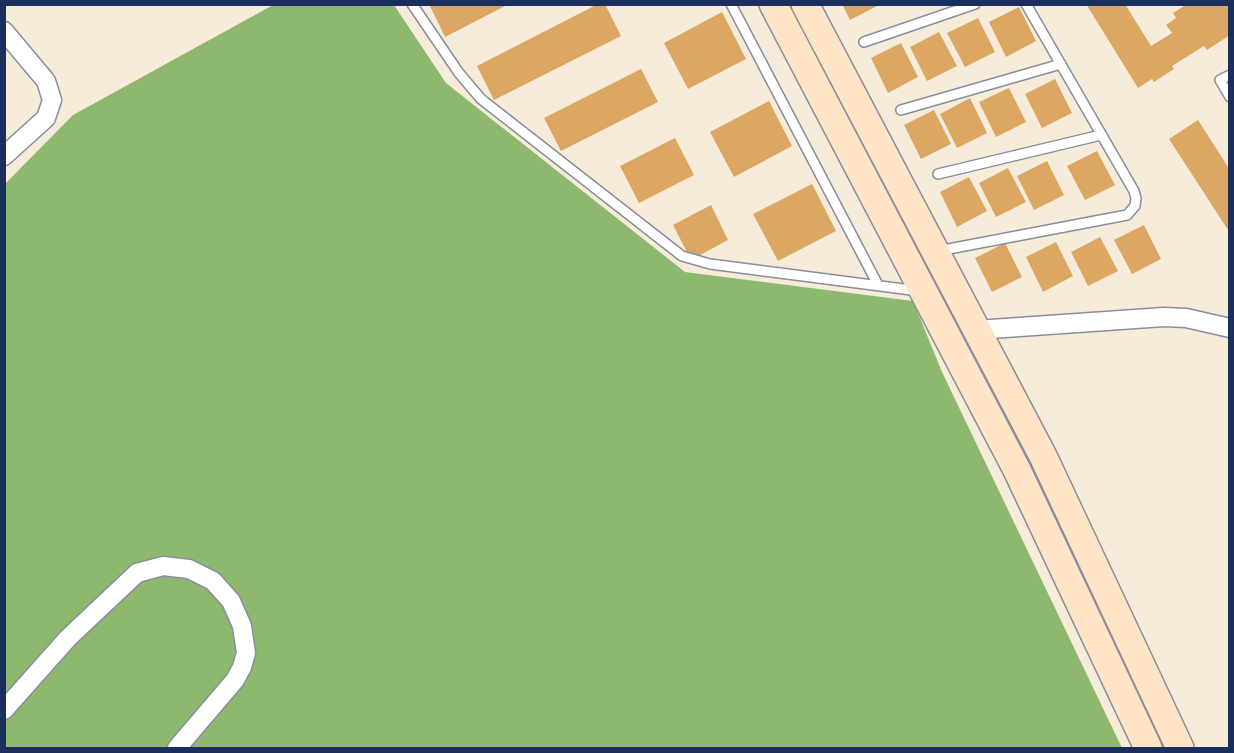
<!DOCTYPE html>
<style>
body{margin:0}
#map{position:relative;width:1234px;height:753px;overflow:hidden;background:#f7ecda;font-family:"IM FELL Great Primer",serif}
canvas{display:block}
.frame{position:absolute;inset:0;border:6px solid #1b2f5e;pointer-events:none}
</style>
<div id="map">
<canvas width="1234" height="753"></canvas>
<div class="frame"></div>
</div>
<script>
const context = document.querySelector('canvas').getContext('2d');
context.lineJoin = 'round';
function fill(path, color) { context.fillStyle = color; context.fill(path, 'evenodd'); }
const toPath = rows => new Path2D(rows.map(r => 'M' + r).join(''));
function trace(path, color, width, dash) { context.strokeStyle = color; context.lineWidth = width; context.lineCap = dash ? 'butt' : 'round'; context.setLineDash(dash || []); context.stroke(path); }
fill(toPath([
 [273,5,394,5,446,83,685,272,913,301,942,372,1122,748,5,748,4,185,73,115]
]), '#8db86e');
fill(toPath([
 [429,4,509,4,445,37],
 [598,4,605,4,621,36,494,100,477,66],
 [842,4,881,4,850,20],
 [1086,4,1125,4,1151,46,1172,33,1166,25,1176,18,1173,13,1187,4,1230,4,1230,35,1207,50,1204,46,1172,66,1174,69,1154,82,1152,79,1138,88],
 [1019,7,1036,41,1006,57,989,22],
 [722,12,746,59,688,89,664,43],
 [978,18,995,52,965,67,947,33],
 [939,32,957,66,927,81,910,47],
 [901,43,918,77,888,93,871,58],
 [641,69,658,102,561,151,544,118],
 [1055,79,1072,113,1042,128,1025,94],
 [1009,88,1026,122,996,137,979,102],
 [970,98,987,133,957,148,940,114],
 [769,101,792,146,734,177,710,132],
 [934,110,951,144,921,159,904,125],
 [1198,120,1230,170,1230,233,1169,139],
 [675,138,694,175,639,203,620,166],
 [1097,151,1115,185,1085,200,1067,166],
 [1047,161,1064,195,1034,210,1017,176],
 [1008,168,1026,202,996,217,979,183],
 [969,177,987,211,957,227,940,192],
 [812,184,836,231,778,261,753,214],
 [711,205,728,240,691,260,673,225],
 [1144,225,1161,259,1132,274,1114,240],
 [1100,237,1118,271,1088,286,1071,252],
 [1056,242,1073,276,1043,292,1026,257],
 [1005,243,1022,277,992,292,975,258]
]), '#dca763');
const service = toPath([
 [412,4,459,73,481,99,682,256,710,264,919,291],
 [731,4,878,285],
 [864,42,975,4],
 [1230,75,1220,80,1230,97],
 [901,110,1061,64],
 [938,174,1101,135],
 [938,251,1127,215,1135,206,1136,198,1134,191,1026,4]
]);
const minor = toPath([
 [4,31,46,81,52,100,46,118,4,156],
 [976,330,1164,317,1186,318,1230,328],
 [4,710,68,638,137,573,163,566,189,569,213,581,231,601,242,626,246,653,242,667,235,680,177,748]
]);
const secondary = toPath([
 [773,4,1017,470,1148,748],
 [805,4,1043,456,1180,748]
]);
trace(service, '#898e9c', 12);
trace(minor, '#898e9c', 21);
trace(secondary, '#898e9c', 30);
trace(service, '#fff', 9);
trace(minor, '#fff', 18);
trace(secondary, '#ffe4c6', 27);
</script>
